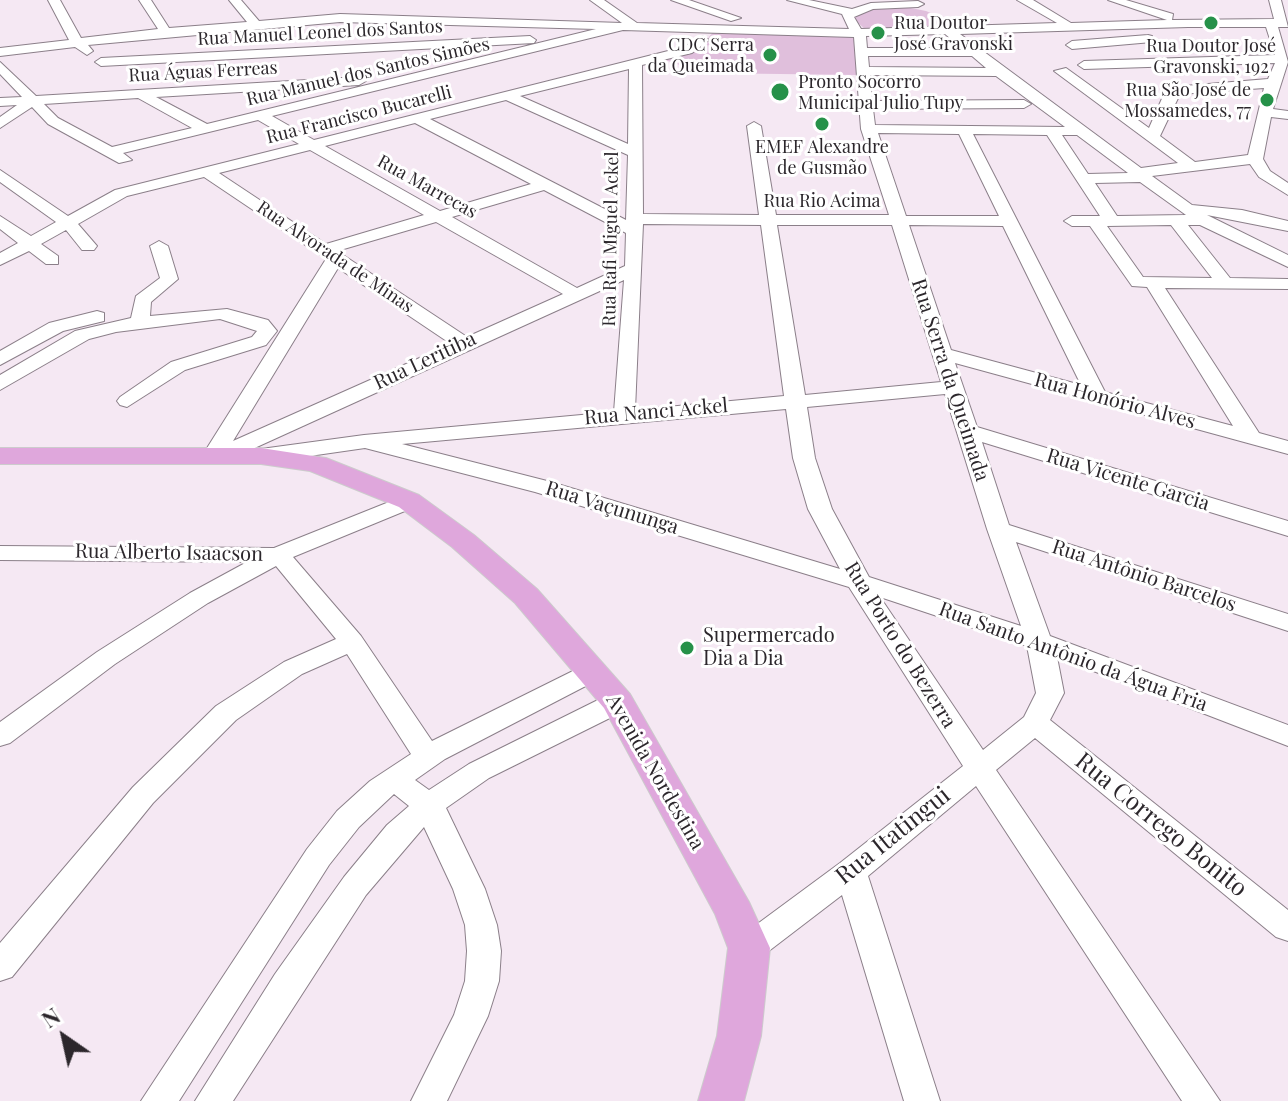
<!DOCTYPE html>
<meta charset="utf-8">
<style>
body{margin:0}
#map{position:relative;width:1288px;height:1101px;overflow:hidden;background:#f5e8f3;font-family:"Playfair Display",serif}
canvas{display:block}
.north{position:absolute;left:24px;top:997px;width:80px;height:80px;-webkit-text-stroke:6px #fff;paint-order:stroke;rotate:326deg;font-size:22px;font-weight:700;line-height:32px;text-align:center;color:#2c272c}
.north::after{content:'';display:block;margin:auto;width:28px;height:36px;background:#2c272c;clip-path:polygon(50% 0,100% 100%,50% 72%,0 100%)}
</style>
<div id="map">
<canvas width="1288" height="1101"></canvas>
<div class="north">N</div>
</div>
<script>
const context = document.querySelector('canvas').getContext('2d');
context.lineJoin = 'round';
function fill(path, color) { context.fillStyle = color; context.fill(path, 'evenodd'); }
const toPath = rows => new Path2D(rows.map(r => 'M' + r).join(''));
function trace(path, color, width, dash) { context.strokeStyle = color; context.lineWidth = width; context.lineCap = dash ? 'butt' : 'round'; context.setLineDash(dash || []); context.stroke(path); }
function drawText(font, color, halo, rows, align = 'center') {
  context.font = font + ' "Playfair Display",serif'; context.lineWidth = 6; context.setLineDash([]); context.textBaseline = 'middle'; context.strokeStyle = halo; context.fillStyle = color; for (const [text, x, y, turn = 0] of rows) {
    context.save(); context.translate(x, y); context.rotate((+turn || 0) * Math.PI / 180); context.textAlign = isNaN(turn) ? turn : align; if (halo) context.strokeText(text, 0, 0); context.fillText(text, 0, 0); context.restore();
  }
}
fill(toPath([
 [906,7,926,11,959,25,866,30,856,21,855,16,869,9],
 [714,31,857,37,856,75,704,73,662,59,699,49]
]), '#e0bfdc');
const minor = toPath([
 [48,0,60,0,81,38,158,29,139,0,151,0,169,28,247,22,229,0,241,0,259,21,340,14,622,23,590,0,604,0,637,23,849,29,842,14,787,0,809,0,852,9,871,3,918,1,924,4,918,7,873,9,854,17,861,29,1057,23,1017,0,1033,0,1071,23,1167,20,1108,0,1126,0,1173,14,1172,20,1274,19,1269,0,1281,0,1288,27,1278,27,1288,62,1273,109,1288,111,1288,119,1271,117,1263,159,1270,171,1288,183,1288,195,1259,177,1250,164,1152,176,1192,205,1242,210,1288,221,1288,231,1207,215,1288,255,1288,267,1200,225,1188,225,1230,278,1288,279,1288,289,1165,288,1259,433,1288,441,1288,454,955,363,977,427,1288,521,1288,536,982,442,1009,525,1288,614,1288,631,1016,542,1050,636,1288,725,1288,746,1057,657,1064,693,1050,720,1288,910,1288,941,1276,937,1035,738,996,770,1220,1101,1182,1101,976,786,868,876,940,1101,904,1101,842,895,761,957,749,961,737,957,732,948,737,939,840,863,963,766,849,587,535,492,365,448,261,463,250,456,261,449,364,435,614,412,624,280,226,461,213,463,202,456,326,259,204,177,127,196,78,224,97,246,94,250,82,250,66,230,41,244,58,256,58,264,46,264,29,251,0,265,0,253,18,243,0,229,0,216,31,236,56,222,0,182,0,170,68,216,115,190,299,144,258,120,123,153,132,160,119,163,48,124,32,107,0,128,0,117,17,105,0,106,0,98,22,97,0,74,0,62,36,96,359,77,366,81,359,85,156,97,207,124,596,29,340,22,88,45,93,51,87,55,75,47,0,56,0,48,69,40,48,0],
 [1188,27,1266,27,1275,55,1084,61,1078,65,1084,69,1275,63,1268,79,1172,87,1164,94,1149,128,1066,68,1054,71,1178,163,1141,168,960,34,1188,27],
 [623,30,854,37,861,129,889,215,776,215,761,126,754,122,747,126,759,215,643,214,642,65,692,53,709,40,703,36,684,47,314,140,272,116,623,30],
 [945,34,962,48,867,48,866,36,945,34],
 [868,56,972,56,986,68,869,67,868,56],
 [629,69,628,144,520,96,629,69],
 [870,75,996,76,1065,127,875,125,873,109,1024,108,1031,104,1024,100,872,101,870,75],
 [1264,88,1248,155,1195,162,1160,136,1180,94,1264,88],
 [138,98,192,128,112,147,58,118,44,104,138,98],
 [506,100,628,155,626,220,430,119,506,100],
 [415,123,531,184,440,211,325,146,415,123],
 [878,133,959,134,999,216,906,216,878,133],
 [973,134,1047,135,1100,216,1072,216,1064,221,1072,226,1090,226,1132,286,1147,287,1233,426,1105,392,973,134],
 [1062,135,1077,135,1128,173,1088,174,1062,135],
 [310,150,424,215,326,244,219,173,310,150],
 [1140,182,1186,215,1117,216,1095,183,1140,182],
 [544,190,626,233,625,266,577,288,452,217,544,190],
 [436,222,563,294,467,337,337,251,436,222],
 [643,224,761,225,784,396,635,410,643,224],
 [777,225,892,225,941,382,805,395,777,225],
 [909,225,1003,226,1081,385,951,350,909,225],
 [1171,225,1212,278,1143,277,1107,226,1171,225],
 [338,268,451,344,233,441,338,268],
 [945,394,987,529,1021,626,869,577,832,509,815,458,807,407,945,394],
 [786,409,793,458,808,509,840,569,551,482,402,444,786,409],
 [880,597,1027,646,1036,693,1024,717,983,750,880,597],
 [671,0,689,0,741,18,731,21,671,0],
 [1148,35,1152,36,1152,42,1072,49,1066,45,1072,41,1148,35],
 [530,36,536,40,534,43,101,66,95,62,101,58,530,36],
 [159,241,168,246,178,279,151,302,150,316,227,309,268,320,277,331,266,345,185,370,127,407,120,405,117,401,120,397,171,362,252,337,257,331,220,319,116,332,89,339,0,390,0,375,75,331,131,318,136,296,160,278,150,246,159,241],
 [97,311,104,313,104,321,63,331,0,365,0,351,49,323,97,311],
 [409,494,420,501,417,506,293,557,361,636,432,741,585,665,594,662,603,665,607,671,603,677,445,759,415,780,429,790,469,764,608,695,628,695,632,702,628,709,489,778,446,808,485,889,497,925,501,951,499,981,488,1016,447,1101,411,1101,454,1015,465,981,467,951,465,925,453,889,424,827,366,895,233,1101,195,1101,275,974,344,877,387,825,409,806,394,794,359,827,329,865,179,1101,141,1101,307,849,337,811,370,781,411,754,347,654,302,674,236,720,153,803,12,977,0,981,0,943,133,787,216,706,284,662,336,639,276,566,208,603,115,664,10,743,0,746,0,722,97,652,190,593,247,562,0,560,0,546,274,548,409,494]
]);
const major = toPath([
 [0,448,261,448,326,458,419,495,474,535,537,589,630,694,749,902,770,948,761,1036,744,1101,698,1101,717,1036,728,948,715,914,604,708,515,603,452,547,399,507,310,471,261,464,0,464,0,448]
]);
trace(minor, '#8b7f89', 2);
trace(major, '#cccbcc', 2);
fill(minor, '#fff');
fill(major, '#dfa7dc');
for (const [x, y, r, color] of [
 [1211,23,8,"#269149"],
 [878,33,8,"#269149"],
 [770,55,8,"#269149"],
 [780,92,10,"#269149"],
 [1267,100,8,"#269149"],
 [822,124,8,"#269149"],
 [687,648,8,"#269149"]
]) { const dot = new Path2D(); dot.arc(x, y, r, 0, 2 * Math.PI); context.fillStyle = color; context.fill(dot); trace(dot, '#fff', 3); }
drawText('18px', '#2c272c', '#fff', [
 ["Rua Doutor",894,23],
 ["José Gravonski",894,44],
 ["CDC Serra",754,45,"right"],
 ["da Queimada",754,66,"right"],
 ["Rua Doutor José",1211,46,"center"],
 ["Gravonski, 192",1211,67,"center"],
 ["Pronto Socorro",798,82],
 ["Municipal Julio Tupy",798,103],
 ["Rua São José de",1251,90,"right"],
 ["Mossamedes, 77",1251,111,"right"],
 ["EMEF Alexandre",822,147,"center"],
 ["de Gusmão",822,168,"center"]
], 'left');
drawText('18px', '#2c272c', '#fff', [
 ["Rua Manuel Leonel dos Santos",320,33,-3],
 ["Rua Águas Ferreas",203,72,-3],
 ["Rua Manuel dos Santos Simões",368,72,-13],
 ["Rua Francisco Bucarelli",359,115,-14],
 ["Rua Marrecas",427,187,29],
 ["Rua Rio Acima",822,201],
 ["Rua Rafi Miguel Ackel",611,239,-89],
 ["Rua Alvorada de Minas",335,257,34]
]);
drawText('20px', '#2c272c', '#fff', [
 ["Rua Leritiba",425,361,-25],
 ["Rua Serra da Queimada",950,380,72],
 ["Rua Honório Alves",1115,401,15],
 ["Rua Nanci Ackel",656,412,-5],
 ["Rua Vicente Garcia",1128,480,17],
 ["Rua Vaçununga",612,508,17],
 ["Rua Alberto Isaacson",169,553,1],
 ["Rua Antônio Barcelos",1144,576,18],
 ["Rua Porto do Bezerra",900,645,58],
 ["Rua Santo Antônio da Água Fria",1073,657,20],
 ["Avenida Nordestina",655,772,60]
]);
drawText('20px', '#2c272c', '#fff', [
 ["Supermercado",703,636],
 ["Dia a Dia",703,659]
], 'left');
drawText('24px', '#2c272c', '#fff', [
 ["Rua Corrego Bonito",1161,825,39],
 ["Rua Itatingui",893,836,-39]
]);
</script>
